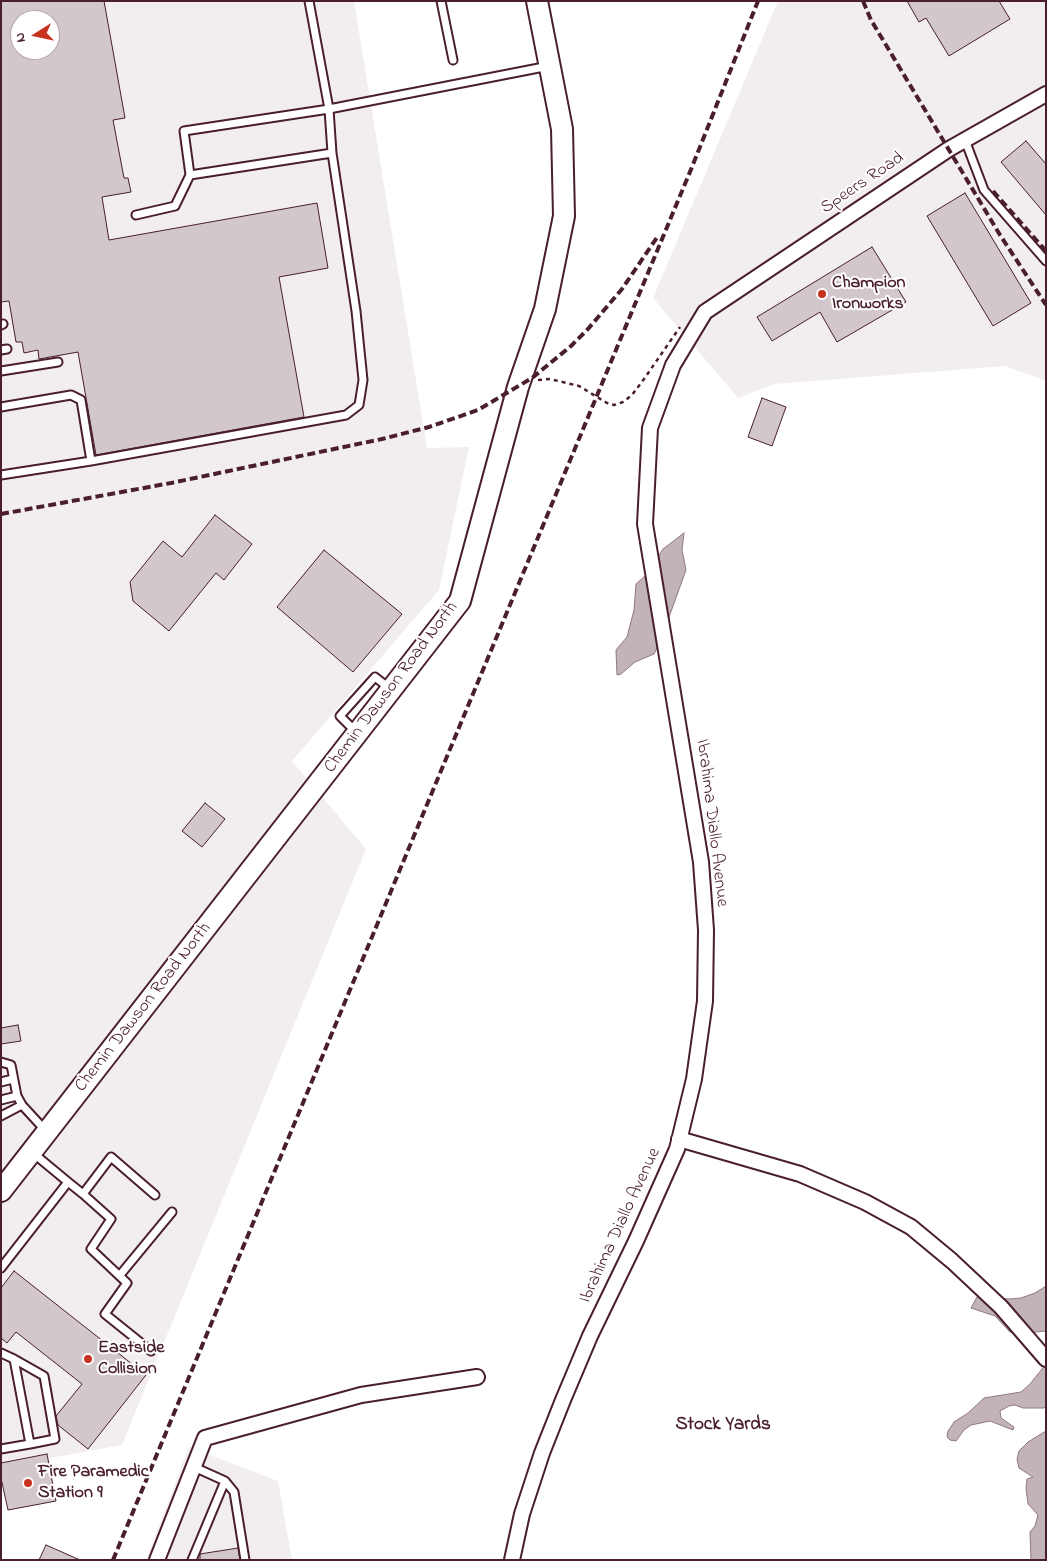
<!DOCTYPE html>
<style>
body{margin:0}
#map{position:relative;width:1047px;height:1561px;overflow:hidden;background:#fff;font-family:"Indie Flower",sans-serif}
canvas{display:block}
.frame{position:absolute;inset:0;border:2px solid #4a1f2b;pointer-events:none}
.north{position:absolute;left:10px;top:10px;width:50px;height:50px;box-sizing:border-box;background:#fff;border:1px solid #b7a5aa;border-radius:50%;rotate:260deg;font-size:14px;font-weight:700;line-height:20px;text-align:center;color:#4a1f2b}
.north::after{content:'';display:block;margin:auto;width:18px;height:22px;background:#c8321e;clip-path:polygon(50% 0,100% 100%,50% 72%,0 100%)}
</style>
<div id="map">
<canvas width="1047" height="1561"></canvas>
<div class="frame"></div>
<div class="north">N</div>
</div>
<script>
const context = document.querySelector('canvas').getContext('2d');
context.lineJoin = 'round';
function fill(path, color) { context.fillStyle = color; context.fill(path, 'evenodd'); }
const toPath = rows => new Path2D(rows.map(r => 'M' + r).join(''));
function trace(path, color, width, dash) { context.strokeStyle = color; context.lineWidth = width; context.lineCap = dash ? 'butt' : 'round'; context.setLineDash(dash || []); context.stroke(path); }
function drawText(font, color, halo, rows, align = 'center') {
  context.font = font + ' "Indie Flower",sans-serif'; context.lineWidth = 4; context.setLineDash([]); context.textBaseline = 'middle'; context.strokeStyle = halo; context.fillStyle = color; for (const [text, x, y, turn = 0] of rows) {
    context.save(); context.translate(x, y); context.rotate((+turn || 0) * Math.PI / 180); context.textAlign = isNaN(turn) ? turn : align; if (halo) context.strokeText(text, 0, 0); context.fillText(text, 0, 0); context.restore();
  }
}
fill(toPath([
 [1,1,354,1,427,448,469,447,439,590,292,761,366,849,122,1445,1,1467],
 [20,20,50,20,50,50,20,50],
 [778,1,1046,1,1046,381,1005,366,774,384,738,398,653,298],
 [189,1447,278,1481,292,1560,146,1560]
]), '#f2eeef');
const water = toPath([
 [684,533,682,550,686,570,660,642,654,654,635,662,621,674,617,675,616,650,627,637,634,610,636,584,646,575,663,549,684,533],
 [1046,1286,1046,1333,1044,1331,1021,1334,1010,1332,995,1316,971,1308,977,1297,1010,1299,1021,1298,1035,1293,1046,1286],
 [1046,1364,1046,1406,1044,1408,1023,1408,1015,1405,1009,1406,1000,1411,1001,1418,1014,1427,1013,1430,990,1421,971,1425,964,1430,956,1441,950,1440,947,1437,948,1431,954,1422,968,1413,984,1398,1021,1392,1030,1384,1046,1364],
 [1046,1431,1046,1560,1031,1560,1030,1532,1035,1526,1038,1515,1028,1504,1026,1488,1027,1479,1033,1477,1019,1468,1017,1459,1019,1451,1028,1442,1046,1431]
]);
fill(water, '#c1b3b6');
trace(water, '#91787e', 1);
const building = toPath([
 [1,1,104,1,125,118,113,120,124,178,128,178,131,192,102,197,109,240,317,203,328,268,279,277,304,417,96,455,78,352,39,359,38,350,24,353,22,342,16,342,9,301,1,302,1,1],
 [20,20,50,20,50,50,20,50,20,20],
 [907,1,999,1,1010,19,949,56,926,18,919,22,907,1],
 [1026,141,1046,164,1046,215,1001,162,1026,141],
 [965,193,1031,303,993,326,927,216,965,193],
 [872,247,906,302,837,342,820,312,772,341,757,317,872,247],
 [762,398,786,407,772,446,748,437,762,398],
 [215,515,252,544,224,580,216,573,169,631,133,601,130,582,163,541,182,557,215,515],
 [324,550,402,614,353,672,277,607,324,550],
 [205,803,225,819,202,847,182,831,205,803],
 [18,1025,21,1041,1,1044,1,1028,18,1025],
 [14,1271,146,1375,88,1449,58,1425,56,1416,82,1384,16,1332,7,1343,1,1338,1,1288,14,1271],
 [47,1454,56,1501,8,1510,1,1478,1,1463,47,1454],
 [46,1545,80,1560,39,1560,46,1545],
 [238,1548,240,1560,200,1560,200,1554,238,1548]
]);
fill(building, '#d2c7cb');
trace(building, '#4a1f2b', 1);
const lane = toPath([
 [441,1,453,60],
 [965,140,984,190,1046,261],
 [332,153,190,175,184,131,329,109,549,66],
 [136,215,175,206,190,175],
 [1,325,3,324],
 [1,350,7,349],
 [1,371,58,362],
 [1,407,71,395,81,400,91,461],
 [1,475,91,461,346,415,359,405,363,380,356,311,332,153,329,109,309,1],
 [356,732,340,716,375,677,389,688],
 [1,1062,11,1065,17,1096,22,1105],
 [1,1082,13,1079],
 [1,1100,17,1096],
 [1,1116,22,1105,45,1130],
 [68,1182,83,1194,111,1157,155,1195],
 [83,1194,111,1219,91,1249,127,1283,105,1314,151,1351],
 [1,1268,68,1182,33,1153],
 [120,1275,172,1212],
 [1,1353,14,1359,30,1444,1,1449],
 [14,1359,44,1376,55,1439,30,1444],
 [194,1467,225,1481,234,1492,245,1560],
 [192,1560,225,1481]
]);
const street = toPath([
 [679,1139,800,1174,865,1202,911,1227,952,1261,1001,1307,1046,1359],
 [157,1560,205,1438,361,1395,477,1377],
 [512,1560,522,1514,542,1453,563,1400,590,1336,636,1241,677,1149,694,1079,705,1001,706,930,701,862,645,524,650,428,673,365,705,312,949,149,1046,94]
]);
const secondary = toPath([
 [1,1191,460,601,518,387,545,309,564,216,562,129,537,1]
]);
trace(lane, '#4a1f2b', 11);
trace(street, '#4a1f2b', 18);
trace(secondary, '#4a1f2b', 24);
trace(toPath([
 [538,380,550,379,579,386,607,403,614,405,623,402,632,395,644,379,680,327]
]), '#4a1f2b', 2.5, [4, 4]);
trace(lane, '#fff', 7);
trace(street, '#fff', 14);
trace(secondary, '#fff', 20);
trace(toPath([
 [863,1,871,20,1000,235,1046,305],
 [993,191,1046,251],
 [1,514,171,483,382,439,429,427,478,410,532,378,571,346,588,329,622,289,658,236],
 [113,1560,692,167,758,1]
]), '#4a1f2b', 4, [8, 4]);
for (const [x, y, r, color] of [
 [822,294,5,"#c8321e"],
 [88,1359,5,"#c8321e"],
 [28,1483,5,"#c8321e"]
]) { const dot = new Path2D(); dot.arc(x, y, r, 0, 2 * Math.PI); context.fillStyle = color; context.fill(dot); trace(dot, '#fff', 2); }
drawText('18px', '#4a1f2b', '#fff', [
 ["Speers Road",863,184,-34],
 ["Chemin Dawson Road North",392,688,-53],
 ["Ibrahima Diallo Avenue",711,823,83],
 ["Chemin Dawson Road North",144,1008,-52],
 ["Ibrahima Diallo Avenue",621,1226,-65]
]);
drawText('bold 18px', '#4a1f2b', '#fff', [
 ["Champion",832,284],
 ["Ironworks",832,305],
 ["Eastside",98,1349],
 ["Collision",98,1370],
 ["Fire Paramedic",38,1473],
 ["Station 9",38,1494]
], 'left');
drawText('bold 19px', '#4a1f2b', '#fff', [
 ["Stock Yards",723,1426]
]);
</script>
